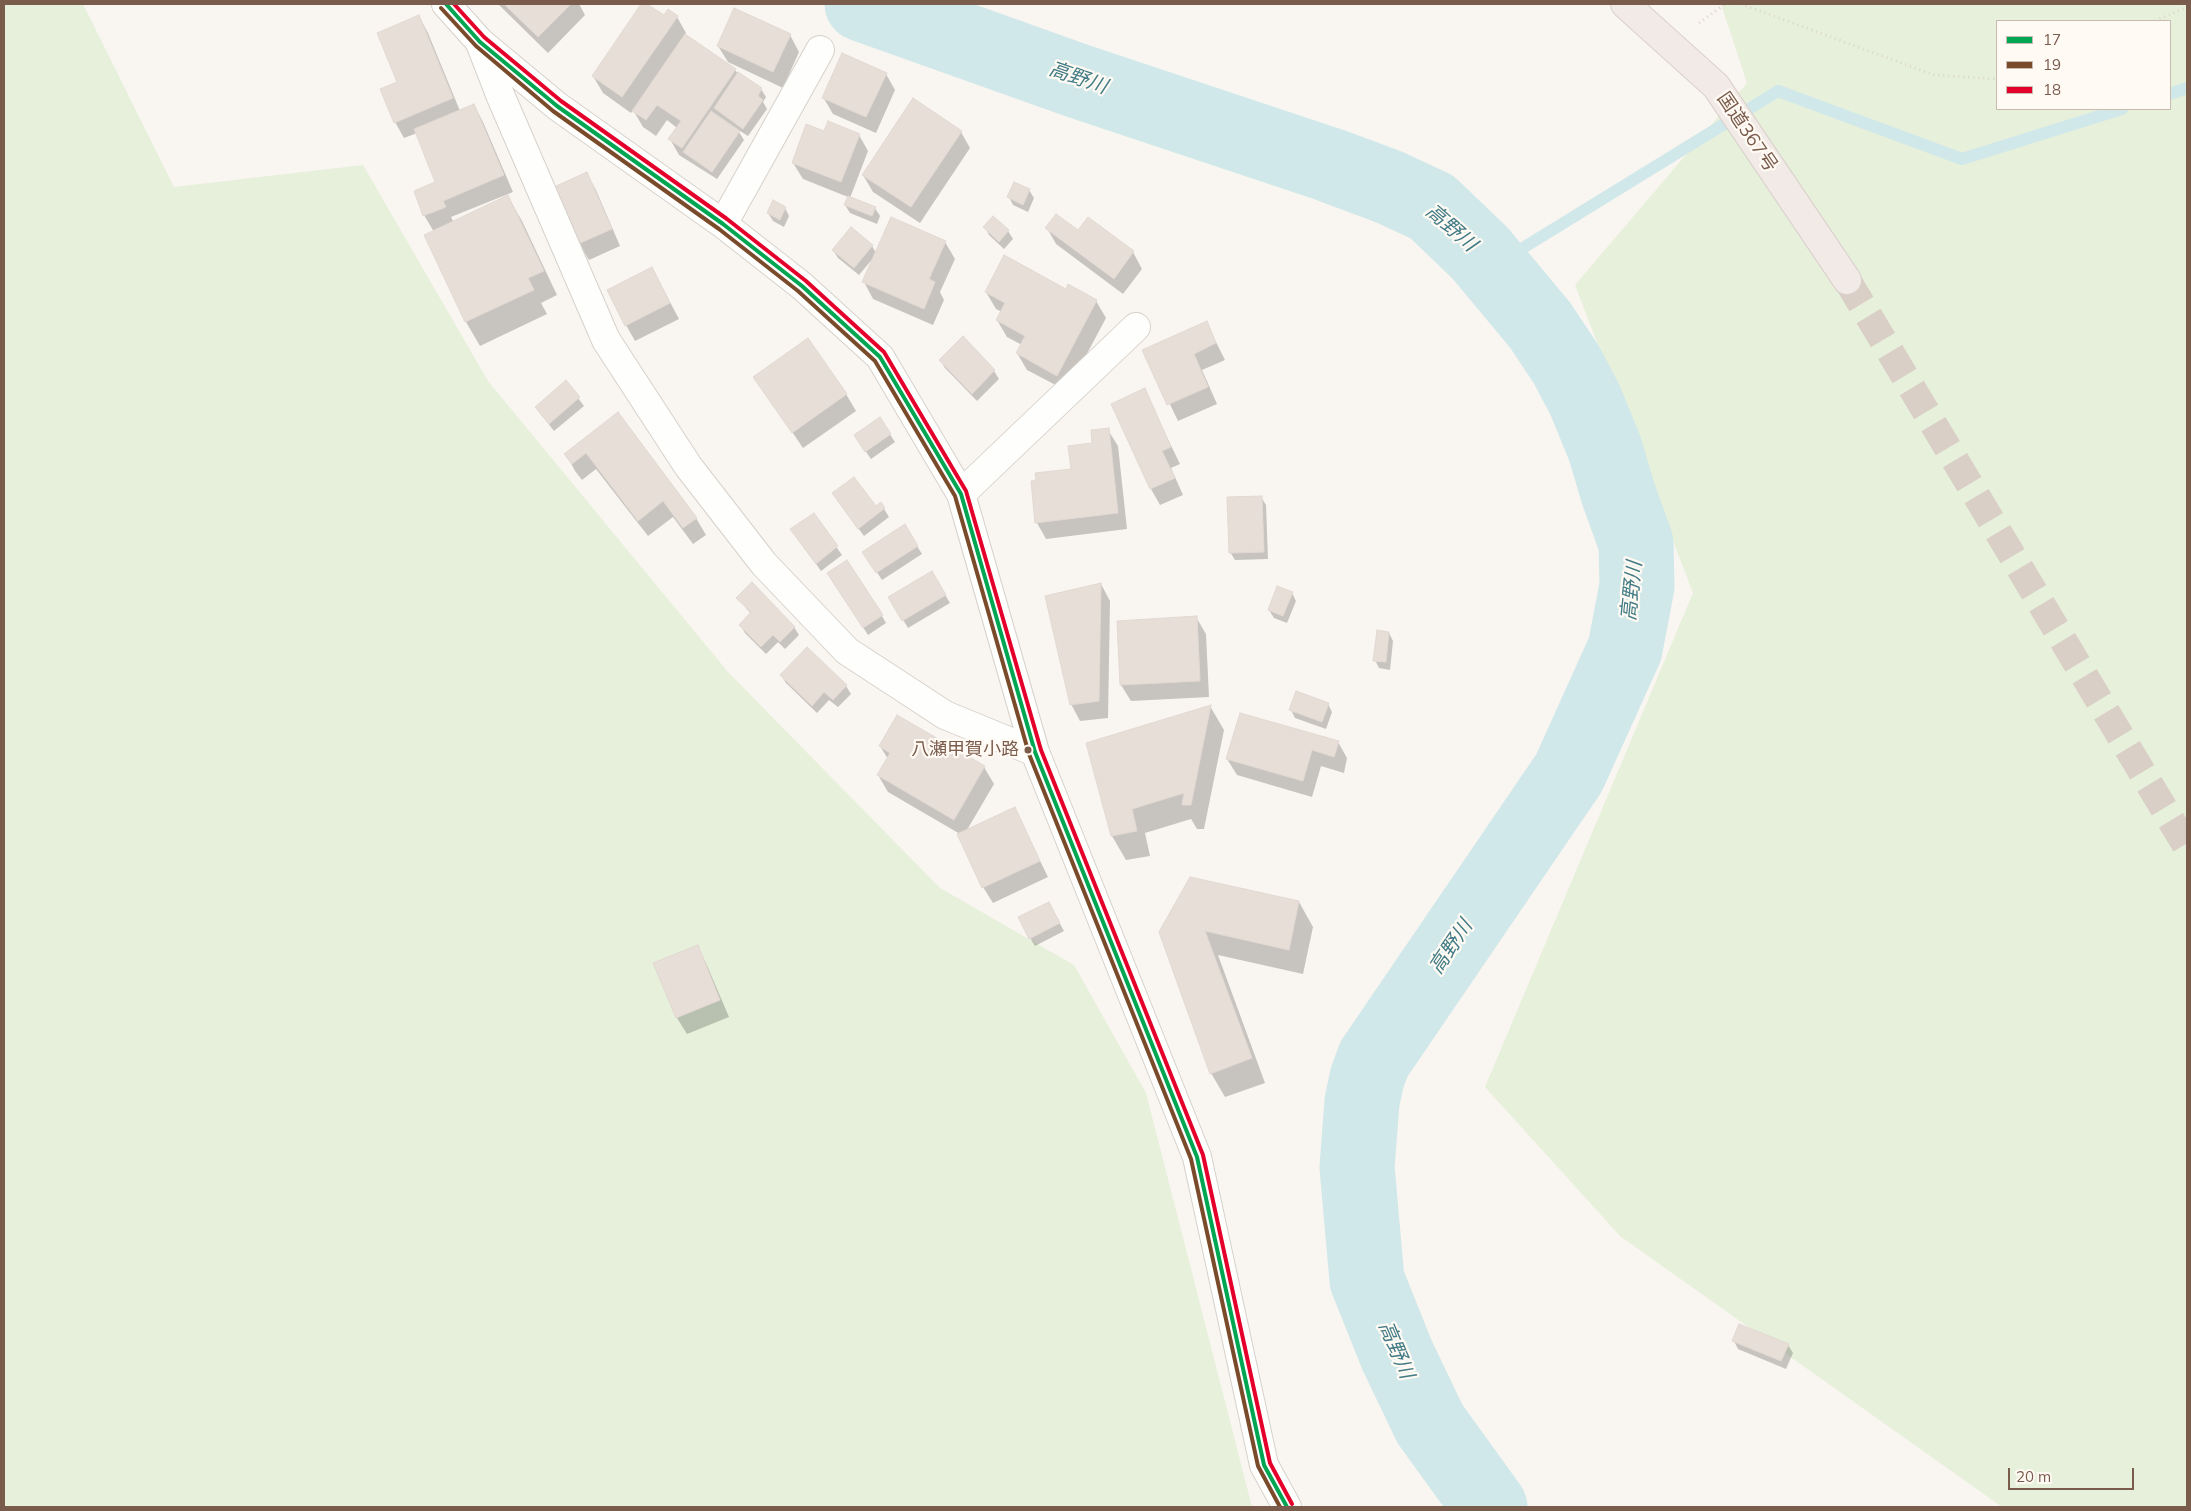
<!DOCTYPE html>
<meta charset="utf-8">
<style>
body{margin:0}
#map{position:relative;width:2191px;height:1511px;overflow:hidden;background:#f9f5f0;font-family:Mulish,sans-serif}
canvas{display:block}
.frame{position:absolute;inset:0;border:5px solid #7a5c4d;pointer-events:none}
.legend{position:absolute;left:1996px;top:20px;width:175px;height:90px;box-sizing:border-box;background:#fffaf3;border:1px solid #cabbb1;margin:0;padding:6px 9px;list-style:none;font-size:15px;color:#7a5c4d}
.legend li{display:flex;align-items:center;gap:10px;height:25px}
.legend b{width:25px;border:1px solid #cabbb1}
.scale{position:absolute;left:2008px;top:1468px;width:126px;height:22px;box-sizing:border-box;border:2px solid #7a5c4d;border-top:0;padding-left:6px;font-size:15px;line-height:18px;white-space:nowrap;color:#7a5c4d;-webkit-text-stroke:4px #fffaf3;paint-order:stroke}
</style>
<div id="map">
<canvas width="2191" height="1511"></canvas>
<div class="frame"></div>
<ul class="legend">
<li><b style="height:6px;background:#00a651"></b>17</li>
<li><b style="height:6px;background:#7a4b2a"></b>19</li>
<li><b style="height:6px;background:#e4002b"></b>18</li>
</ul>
<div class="scale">20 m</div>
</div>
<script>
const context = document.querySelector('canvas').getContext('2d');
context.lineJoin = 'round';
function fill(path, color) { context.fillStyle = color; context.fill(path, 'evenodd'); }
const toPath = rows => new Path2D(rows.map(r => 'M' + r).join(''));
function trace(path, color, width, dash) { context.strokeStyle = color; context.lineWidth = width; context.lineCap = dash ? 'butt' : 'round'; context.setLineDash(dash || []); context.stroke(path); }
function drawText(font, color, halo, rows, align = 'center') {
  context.font = font + ' Mulish,"Noto Sans JP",sans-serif'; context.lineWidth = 4.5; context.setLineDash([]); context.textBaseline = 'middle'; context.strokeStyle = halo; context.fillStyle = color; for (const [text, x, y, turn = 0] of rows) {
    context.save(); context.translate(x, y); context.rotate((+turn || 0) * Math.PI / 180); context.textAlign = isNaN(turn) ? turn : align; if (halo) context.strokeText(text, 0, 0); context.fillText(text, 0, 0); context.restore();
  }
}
fill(toPath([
 [4,4,83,4,174,187,363,165,488,381,728,672,940,888,1074,965,1146,1093,1252,1507,4,1507],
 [1721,4,2187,4,2187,1507,2002,1507,1620,1236,1485,1087,1693,593,1575,285,1747,83],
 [1997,21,2170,21,2170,109,1997,109]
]), '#e7f0db');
fill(toPath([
 [498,4,579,4,585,15,548,53],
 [643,4,664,17,677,17,686,33,685,35,735,70,738,74,761,89,766,97,763,102,767,109,748,136,737,129,744,140,717,179,679,155,670,139,677,128,667,120,656,136,643,127,633,110,631,113,603,93,593,76],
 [419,16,428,33,460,111,474,105,483,122,513,192,451,217,454,223,508,197,522,221,557,295,541,303,547,314,480,346,466,322,426,236,434,232,424,215,437,183,417,133,404,138,395,122,398,83],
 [790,35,799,52,783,88,728,62,718,46],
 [886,74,895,90,876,133,833,114,823,97],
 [961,132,970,148,920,223,873,192,863,175],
 [825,133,859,135,868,151,850,198,875,208,880,216,877,224,850,213,845,205,848,197,803,179,793,163],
 [587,174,596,190,620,246,589,260,579,244],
 [1029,190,1034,198,1028,212,1013,205,1009,197],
 [785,208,789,216,784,227,773,221,768,213],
 [985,227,1008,231,1013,239,1004,249,989,235],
 [1047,228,1079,232,1133,252,1142,269,1123,294,1056,244],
 [945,242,955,259,940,292,944,300,933,325,873,299,864,282,874,257,859,275,838,258,833,250,872,246,876,253],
 [652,268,679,319,635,341,626,325],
 [1068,286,1096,301,1106,318,1067,391,1027,370,1017,353,1022,345,1007,337,997,320,1002,312,996,309,986,292,1066,291],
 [1206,322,1225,360,1202,370,1217,404,1178,421,1144,350],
 [963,338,994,371,999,379,977,401,945,368,940,360],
 [755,377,846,394,856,411,803,448],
 [566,382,584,406,554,431,536,408],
 [1144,390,1180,464,1171,468,1183,495,1160,505,1151,489,1113,404],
 [618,414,696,518,706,535,693,544,673,517,648,536,596,469,582,480,575,471,566,454],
 [880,419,895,442,871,459,860,443],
 [1108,430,1118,446,1127,529,1046,539,1037,523,1072,470,1093,444],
 [1261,497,1266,505,1268,559,1235,560,1230,552],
 [838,501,875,508,881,504,889,517,864,536],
 [813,514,842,555,821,571,797,537],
 [917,546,922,554,882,580,869,560],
 [932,573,950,603,908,628,890,598],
 [833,581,882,616,886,623,868,635],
 [1101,584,1110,601,1108,718,1080,721,1071,704],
 [1292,593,1296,601,1287,623,1274,618,1269,610],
 [738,598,794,627,799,635,785,649,778,642,766,654,745,633,740,625,751,614],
 [1196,617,1206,634,1209,697,1131,701,1121,685,1118,622],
 [1389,633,1393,641,1390,670,1379,668,1375,660],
 [781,675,846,686,851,694,838,707,829,700,817,713,786,683],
 [1328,704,1332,712,1326,729,1295,718,1291,710],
 [1210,706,1224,730,1204,829,1197,829,1191,819,1145,833,1150,856,1126,860,1112,836,1087,744],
 [1338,742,1347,758,1344,773,1321,766,1312,797,1237,775,1227,759],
 [880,746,984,767,994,784,967,830,1014,808,1048,877,993,903,983,887,960,834,888,792,878,775,888,759],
 [1299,902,1313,927,1303,974,1218,955,1265,1083,1225,1097,1211,1073,1160,933],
 [1053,911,1064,931,1035,946,1030,938],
 [697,947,706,963,729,1017,687,1034,677,1018,655,964],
 [1734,1341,1788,1345,1793,1353,1786,1369,1738,1349]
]), '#0003');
trace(toPath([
 [2170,94,2187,88],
 [1492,267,1778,91,1962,159,2122,109]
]), '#d0e8ea', 12);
trace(toPath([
 [862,4,1078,81,1330,165,1389,187,1432,207,1480,253,1540,325,1566,364,1585,400,1605,449,1618,493,1636,543,1637,586,1625,649,1569,773,1374,1059,1367,1078,1362,1102,1357,1167,1367,1280,1397,1355,1430,1424,1490,1507]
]), '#d0e8ea', 75);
const building = toPath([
 [504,4,571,4,538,37,504,4],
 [641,4,647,4,664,15,668,9,678,16,622,97,592,76,641,4],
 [734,8,791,34,773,72,717,46,734,8],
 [419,15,453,98,394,123,380,89,397,82,377,33,419,15],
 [685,34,736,69,682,148,668,139,681,121,657,105,646,120,632,111,685,34],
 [842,53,887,73,866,117,822,98,842,53],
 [738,72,762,88,758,96,763,100,743,129,714,108,738,72],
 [913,98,962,131,911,207,862,175,913,98],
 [474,104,504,175,443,201,446,207,423,216,414,191,435,182,414,129,474,104],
 [711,111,740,131,712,172,683,152,711,111],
 [828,121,860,134,841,182,792,163,806,124,824,131,828,121],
 [587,172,612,229,578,244,554,187,587,172],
 [1014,182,1030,189,1023,205,1007,197,1014,182],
 [508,195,544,271,528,278,534,290,465,322,424,235,508,195],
 [848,196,876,207,872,216,844,205,848,196],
 [773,200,786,207,780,220,767,213,773,200],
 [1056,214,1078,230,1088,217,1134,251,1114,279,1045,228,1056,214],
 [993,216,1009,230,999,242,983,227,993,216],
 [891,217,946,241,929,279,935,282,924,309,862,282,891,217],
 [851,227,873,245,854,268,832,250,851,227],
 [1004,255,1066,289,1068,284,1097,300,1057,376,1016,353,1025,336,996,320,1005,303,985,292,1004,255],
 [652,267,670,303,625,326,607,290,652,267],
 [1207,321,1216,343,1194,354,1208,387,1167,405,1142,350,1207,321],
 [963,336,995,370,972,394,939,360,963,336],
 [808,338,847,394,792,433,753,377,808,338],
 [566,380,580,397,549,424,535,407,566,380],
 [1145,388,1171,447,1162,451,1175,478,1150,489,1111,404,1145,388],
 [618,412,697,518,683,528,663,501,638,521,586,453,572,464,564,454,618,412],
 [880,417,891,434,865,452,854,435,880,417],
 [1109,428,1118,513,1035,523,1031,481,1036,480,1035,473,1071,469,1068,446,1092,443,1091,430,1109,428],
 [854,477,876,506,881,502,885,508,858,529,832,493,854,477],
 [1262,496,1264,552,1229,553,1227,497,1262,496],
 [814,513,838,546,816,564,790,529,814,513],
 [905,524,918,546,876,573,862,552,905,524],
 [847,560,883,615,863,628,827,573,847,560],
 [932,571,946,595,902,621,888,597,932,571],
 [752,582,795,627,780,642,773,635,761,647,739,625,751,612,736,598,752,582],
 [1101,583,1099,701,1070,705,1045,596,1101,583],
 [1277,586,1293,592,1283,616,1268,610,1277,586],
 [1197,616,1200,681,1120,685,1117,621,1197,616],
 [1377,630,1389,632,1386,662,1373,661,1377,630],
 [807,647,847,685,833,700,824,692,812,706,780,675,807,647],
 [1296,691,1329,703,1322,722,1289,710,1296,691],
 [1211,705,1191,805,1182,805,1184,793,1132,809,1137,831,1111,836,1086,743,1211,705],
 [1240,713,1339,741,1334,757,1312,750,1303,781,1226,759,1240,713],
 [897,715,985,766,954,820,877,775,890,753,879,746,897,715],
 [1015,807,1040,861,982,888,957,834,1015,807],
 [1190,877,1299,901,1289,950,1205,931,1252,1058,1210,1074,1159,932,1190,877],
 [1049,902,1060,923,1029,939,1018,917,1049,902],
 [698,945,720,1000,676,1018,653,963,698,945],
 [1739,1324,1789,1344,1781,1361,1732,1341,1739,1324]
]);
fill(building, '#e6ded7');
trace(building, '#e2d8d2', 1);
trace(toPath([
 [1847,280,2187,847]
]), '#d9cfc7', 28, [28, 14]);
const minor = toPath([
 [446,4,480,42,557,106,723,224,802,286,880,357,961,494,1035,752,1197,1157,1264,1465,1287,1507],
 [480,43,501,97,606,340,688,466,764,564,847,651,945,715,1035,752],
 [723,224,820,50],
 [961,494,1136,327]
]);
const highway = toPath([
 [1625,4,1716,86,1847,280]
]);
trace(minor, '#d7d1cb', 30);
trace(highway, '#dad1cc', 30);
trace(toPath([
 [1741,4,1934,75,1997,79],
 [2155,21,2187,7],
 [1699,23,1725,4]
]), '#dcd5d0', 3, [1, 4]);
trace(minor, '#fefefd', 28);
trace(highway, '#f2eae7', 28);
trace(toPath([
 [446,4,480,42,557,106,723,224,802,286,880,357,961,494,1035,752,1197,1157,1264,1465,1287,1507]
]), '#00a651', 4);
trace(toPath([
 [441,8,476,46,553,111,719,229,798,291,875,361,955,496,1029,754,1191,1159,1258,1466,1280,1507]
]), '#7a4b2a', 4);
trace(toPath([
 [454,4,484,37,561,101,727,219,806,281,884,352,966,491,1041,750,1203,1155,1270,1463,1292,1504]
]), '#e4002b', 4);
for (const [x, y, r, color] of [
 [1028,750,4.5,"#7a5c4d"]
]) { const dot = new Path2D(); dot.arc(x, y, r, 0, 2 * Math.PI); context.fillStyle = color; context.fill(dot); trace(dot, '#fffaf3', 2); }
drawText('18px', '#7a5c4d', '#fffaf3', [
 ["八瀬甲賀小路",1019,750]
], 'right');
drawText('19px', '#7a5c4d', '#fffaf3', [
 ["国道367号",1747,132,56]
]);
drawText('italic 20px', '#437c86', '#fffaf3', [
 ["高野川",1078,78,19],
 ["高野川",1451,228,41],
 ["高野川",1632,591,-84],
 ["高野川",1451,947,-56],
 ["高野川",1396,1350,67]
]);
</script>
